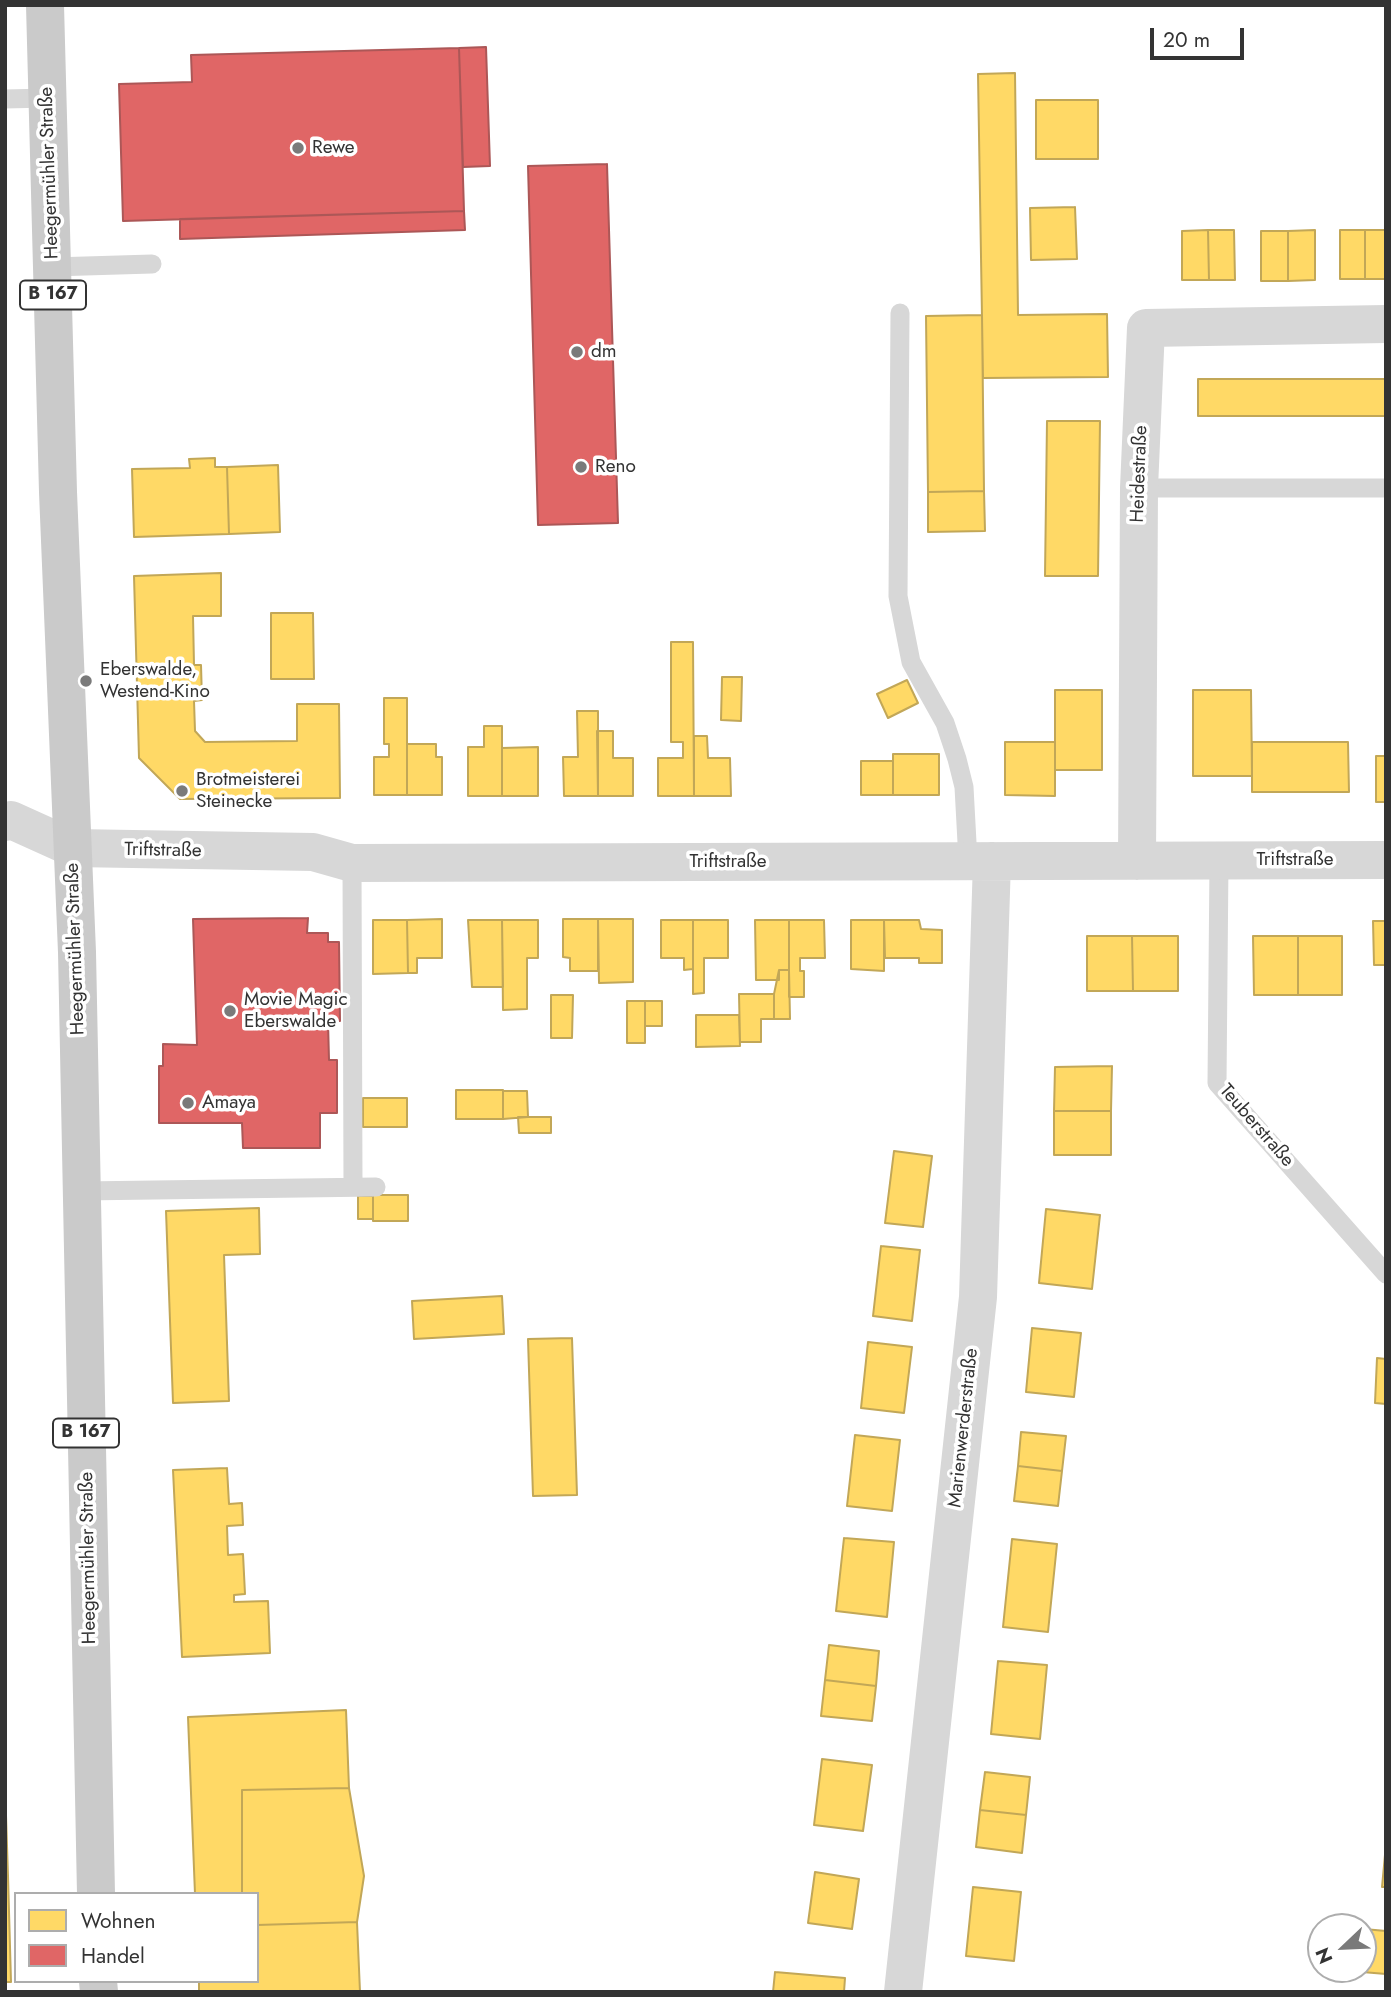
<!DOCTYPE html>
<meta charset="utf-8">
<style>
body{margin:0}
#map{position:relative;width:1391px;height:1997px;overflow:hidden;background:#fff;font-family:Jost,sans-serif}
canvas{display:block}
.frame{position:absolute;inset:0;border:7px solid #333;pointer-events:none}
.legend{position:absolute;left:14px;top:1892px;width:245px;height:91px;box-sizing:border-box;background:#fff;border:2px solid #adadad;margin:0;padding:9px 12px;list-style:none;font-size:21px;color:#333}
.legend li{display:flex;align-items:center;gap:14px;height:35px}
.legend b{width:35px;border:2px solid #adadad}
.north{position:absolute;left:1307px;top:1913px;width:70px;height:70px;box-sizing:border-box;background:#fff;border:2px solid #adadad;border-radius:50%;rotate:247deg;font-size:19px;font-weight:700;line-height:28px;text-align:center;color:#333}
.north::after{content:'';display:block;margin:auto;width:24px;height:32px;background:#7a7a7a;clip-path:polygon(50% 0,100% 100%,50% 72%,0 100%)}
.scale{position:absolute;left:1150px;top:28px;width:94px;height:32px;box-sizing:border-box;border:4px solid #333;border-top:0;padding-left:9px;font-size:21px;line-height:24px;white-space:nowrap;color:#333;-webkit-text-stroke:5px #fff;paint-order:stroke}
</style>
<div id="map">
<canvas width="1391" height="1997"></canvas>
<div class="frame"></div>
<ul class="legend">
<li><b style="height:19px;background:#ffd966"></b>Wohnen</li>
<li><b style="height:19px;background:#e06666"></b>Handel</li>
</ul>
<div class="north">N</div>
<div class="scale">20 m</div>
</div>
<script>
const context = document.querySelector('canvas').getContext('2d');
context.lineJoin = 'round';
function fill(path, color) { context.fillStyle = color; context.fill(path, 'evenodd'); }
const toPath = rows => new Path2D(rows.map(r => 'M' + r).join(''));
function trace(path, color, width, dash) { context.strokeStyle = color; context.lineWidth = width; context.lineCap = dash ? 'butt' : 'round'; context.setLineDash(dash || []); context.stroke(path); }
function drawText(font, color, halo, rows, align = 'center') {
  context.font = font + ' Jost,sans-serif'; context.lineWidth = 7; context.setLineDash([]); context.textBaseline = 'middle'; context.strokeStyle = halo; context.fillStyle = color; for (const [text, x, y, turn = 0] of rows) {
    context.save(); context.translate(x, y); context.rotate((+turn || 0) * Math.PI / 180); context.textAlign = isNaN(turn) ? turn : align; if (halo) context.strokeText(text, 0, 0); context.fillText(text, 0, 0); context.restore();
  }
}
const homes = toPath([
 [1015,73,1018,315,1107,314,1108,377,983,378,978,74,1015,73],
 [1036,100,1098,100,1098,159,1036,159,1036,100],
 [1075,207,1077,259,1031,260,1030,208,1075,207],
 [1208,230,1234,230,1235,280,1209,280,1208,230],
 [1208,230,1209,280,1182,280,1182,231,1208,230],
 [1315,230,1315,280,1288,281,1288,231,1315,230],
 [1340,230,1365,230,1365,279,1340,279,1340,230],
 [1365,230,1386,230,1386,279,1365,279,1365,230],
 [1261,231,1288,231,1288,281,1261,281,1261,231],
 [982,315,984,491,928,492,926,316,982,315],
 [1198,379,1386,379,1386,416,1198,416,1198,379],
 [1047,421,1100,421,1098,576,1045,576,1047,421],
 [215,458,215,467,227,467,229,534,134,537,132,469,190,468,189,459,215,458],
 [278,465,280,532,229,534,227,467,278,465],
 [984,491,985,531,928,532,928,492,984,491],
 [221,573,221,616,193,616,194,665,201,665,202,700,194,701,195,731,205,742,297,741,297,704,339,704,340,798,180,799,139,758,134,576,221,573],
 [271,613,313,613,314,679,271,679,271,613],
 [671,642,693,642,694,796,658,796,658,758,683,758,683,742,671,742,671,642],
 [722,677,742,677,741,721,721,720,722,677],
 [907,680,918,703,888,718,877,694,907,680],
 [1055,690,1102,690,1102,770,1055,770,1055,690],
 [1193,690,1251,690,1252,776,1193,776,1193,690],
 [384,698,407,698,407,795,374,795,374,757,389,757,389,744,384,744,384,698],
 [577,711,598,711,598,796,564,796,563,757,578,757,577,711],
 [484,726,502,726,502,796,468,796,468,747,484,747,484,726],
 [597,731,613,731,613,758,633,758,633,796,598,796,597,731],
 [694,736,707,736,708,758,730,758,731,796,694,796,694,736],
 [1005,742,1055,742,1055,796,1005,795,1005,742],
 [1252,742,1348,742,1349,792,1252,792,1252,742],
 [407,744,436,744,436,757,442,757,442,795,407,795,407,744],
 [538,747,538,796,502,796,502,748,538,747],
 [893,754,939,754,939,795,893,795,893,754],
 [1376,756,1386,756,1386,802,1376,802,1376,756],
 [861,761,893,761,893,795,861,795,861,761],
 [442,919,442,958,417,958,417,973,408,973,407,920,442,919],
 [563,919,598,919,598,971,570,971,570,958,563,957,563,919],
 [598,919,633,919,633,982,599,983,598,919],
 [373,920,407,920,408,973,373,974,373,920],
 [468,920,502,920,503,987,472,987,468,920],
 [502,920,538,920,538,958,527,958,527,1009,503,1010,502,920],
 [661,920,693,920,693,969,684,970,684,958,661,958,661,920],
 [693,920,728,920,728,958,704,958,704,993,693,994,693,920],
 [755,920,789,920,789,970,779,970,779,980,756,980,755,920],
 [789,920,824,920,825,958,800,958,800,971,804,971,804,997,789,997,789,920],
 [851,920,884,920,884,971,851,969,851,920],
 [884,920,919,920,921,929,942,930,942,963,919,963,919,958,885,958,884,920],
 [1373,921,1386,921,1386,965,1374,965,1373,921],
 [1087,936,1132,936,1133,991,1087,991,1087,936],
 [1132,936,1178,936,1178,991,1133,991,1132,936],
 [1253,936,1298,936,1298,995,1254,995,1253,936],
 [1298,936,1342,936,1342,995,1298,995,1298,936],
 [779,970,789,970,790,1019,774,1019,774,994,779,970],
 [739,994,774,994,774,1019,761,1019,761,1042,740,1042,739,994],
 [551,995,573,995,572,1038,551,1038,551,995],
 [627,1001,645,1001,645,1043,627,1043,627,1001],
 [645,1001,662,1001,662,1026,645,1026,645,1001],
 [696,1015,739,1015,740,1046,696,1047,696,1015],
 [1112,1066,1111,1111,1054,1111,1055,1067,1112,1066],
 [456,1090,503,1090,503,1119,456,1119,456,1090],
 [503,1091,527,1091,528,1117,503,1119,503,1091],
 [363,1098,407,1098,407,1127,363,1127,363,1098],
 [1054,1111,1111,1111,1111,1155,1054,1155,1054,1111],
 [518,1117,551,1117,551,1133,519,1133,518,1117],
 [894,1151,932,1156,923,1227,885,1223,894,1151],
 [373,1195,408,1195,408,1221,373,1221,373,1195],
 [358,1196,373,1196,373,1219,358,1219,358,1196],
 [259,1208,260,1254,224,1255,229,1401,173,1403,166,1211,259,1208],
 [1046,1209,1100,1215,1092,1289,1039,1283,1046,1209],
 [881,1246,920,1250,912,1321,873,1316,881,1246],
 [502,1296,504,1334,414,1339,412,1301,502,1296],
 [1032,1328,1081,1333,1074,1397,1026,1392,1032,1328],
 [572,1338,577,1495,533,1496,528,1339,572,1338],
 [868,1342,912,1347,904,1413,861,1408,868,1342],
 [1377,1358,1386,1359,1386,1404,1375,1403,1377,1358],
 [1021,1432,1066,1436,1062,1471,1018,1466,1021,1432],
 [855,1435,900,1440,892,1511,847,1506,855,1435],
 [1018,1466,1062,1471,1058,1506,1014,1501,1018,1466],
 [227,1468,229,1504,242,1503,243,1525,227,1526,228,1555,243,1554,245,1594,234,1595,234,1602,268,1601,270,1653,182,1657,173,1470,227,1468],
 [844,1538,894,1542,887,1617,836,1611,844,1538],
 [1012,1539,1057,1544,1048,1632,1003,1627,1012,1539],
 [829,1645,879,1651,876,1686,825,1680,829,1645],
 [998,1661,1047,1665,1040,1739,991,1734,998,1661],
 [825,1680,876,1686,872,1721,821,1716,825,1680],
 [346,1710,349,1788,242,1790,242,1894,195,1894,188,1717,346,1710],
 [822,1759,872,1765,863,1831,814,1825,822,1759],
 [985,1772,1030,1777,1026,1815,980,1810,985,1772],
 [5,1785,8,1876,5,1876,5,1785],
 [349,1788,364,1876,357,1922,257,1925,257,1894,242,1894,242,1790,349,1788],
 [980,1810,1026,1815,1022,1853,976,1847,980,1810],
 [1386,1844,1386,1887,1382,1887,1386,1844],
 [815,1872,859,1879,852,1929,808,1923,815,1872],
 [5,1876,8,1876,11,1982,5,1982,5,1876],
 [973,1887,1021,1892,1014,1961,966,1956,973,1887],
 [357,1922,360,1992,199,1992,199,1981,257,1981,257,1925,357,1922],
 [1364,1929,1386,1931,1386,1974,1362,1972,1364,1929],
 [775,1972,845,1978,844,1992,773,1992,775,1972]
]);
fill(homes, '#ffd966');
trace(homes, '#c2a757', 2);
const shops = toPath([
 [486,47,490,166,463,167,459,48,486,47],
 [459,48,464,211,123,221,119,84,192,82,191,55,459,48],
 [607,164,618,523,538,525,528,166,607,164],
 [464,211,465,230,180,239,180,219,464,211],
 [308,918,307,933,328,933,328,942,339,942,340,1021,328,1021,329,1060,337,1060,337,1113,320,1113,320,1148,243,1148,242,1123,159,1123,159,1066,163,1066,163,1044,197,1045,193,919,308,918]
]);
fill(shops, '#e06666');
trace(shops, '#ac5757', 2);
trace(toPath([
 [5,99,48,98],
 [52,267,152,264],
 [900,313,898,596,911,662,945,723,957,759,964,787,968,861],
 [1139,488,1386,488],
 [1219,861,1217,1083,1386,1274],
 [352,863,353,1187],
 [81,1191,376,1187]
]), '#d7d7d7', 19);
trace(toPath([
 [5,822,11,820,73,848,313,852,352,863,1386,860],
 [1137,861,1139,488,1146,328,1386,324],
 [903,1992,978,1297,992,861]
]), '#d7d7d7', 38);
trace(toPath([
 [45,5,58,492,77,952,96,1894],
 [98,1981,99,1992]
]), '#cacaca', 38);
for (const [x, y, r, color] of [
 [298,148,7,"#7a7a7a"],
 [577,352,7,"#7a7a7a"],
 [581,467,7,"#7a7a7a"],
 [86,681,7,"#7a7a7a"],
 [182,791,7,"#7a7a7a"],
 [230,1011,7,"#7a7a7a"],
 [188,1103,7,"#7a7a7a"]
]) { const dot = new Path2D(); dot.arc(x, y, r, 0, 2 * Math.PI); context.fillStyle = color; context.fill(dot); trace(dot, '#fff', 2.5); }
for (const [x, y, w] of [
 [53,295,66],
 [86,1433,66]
]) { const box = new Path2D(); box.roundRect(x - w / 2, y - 14.5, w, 29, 5); context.fillStyle = '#fff'; context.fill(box); trace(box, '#333', 2); }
drawText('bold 18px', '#333', null, [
 ["B 167",53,295],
 ["B 167",86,1433]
]);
drawText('19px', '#333', '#fff', [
 ["Rewe",312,148],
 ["dm",591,352],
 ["Reno",595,467],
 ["Eberswalde,",100,670],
 ["Westend-Kino",100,692],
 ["Brotmeisterei",196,780],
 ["Steinecke",196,802],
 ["Movie Magic",244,1000],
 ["Eberswalde",244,1022],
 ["Amaya",202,1103]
], 'left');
drawText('19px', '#333', '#fff', [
 ["Heegermühler Straße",50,173,-92],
 ["Heidestraße",1140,474,-88],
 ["Triftstraße",163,851,1],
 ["Triftstraße",1295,860],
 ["Triftstraße",728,862],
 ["Heegermühler Straße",76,949,-92],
 ["Teuberstraße",1256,1126,49],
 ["Marienwerderstraße",964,1428,-84],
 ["Heegermühler Straße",89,1558,-91]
]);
</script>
